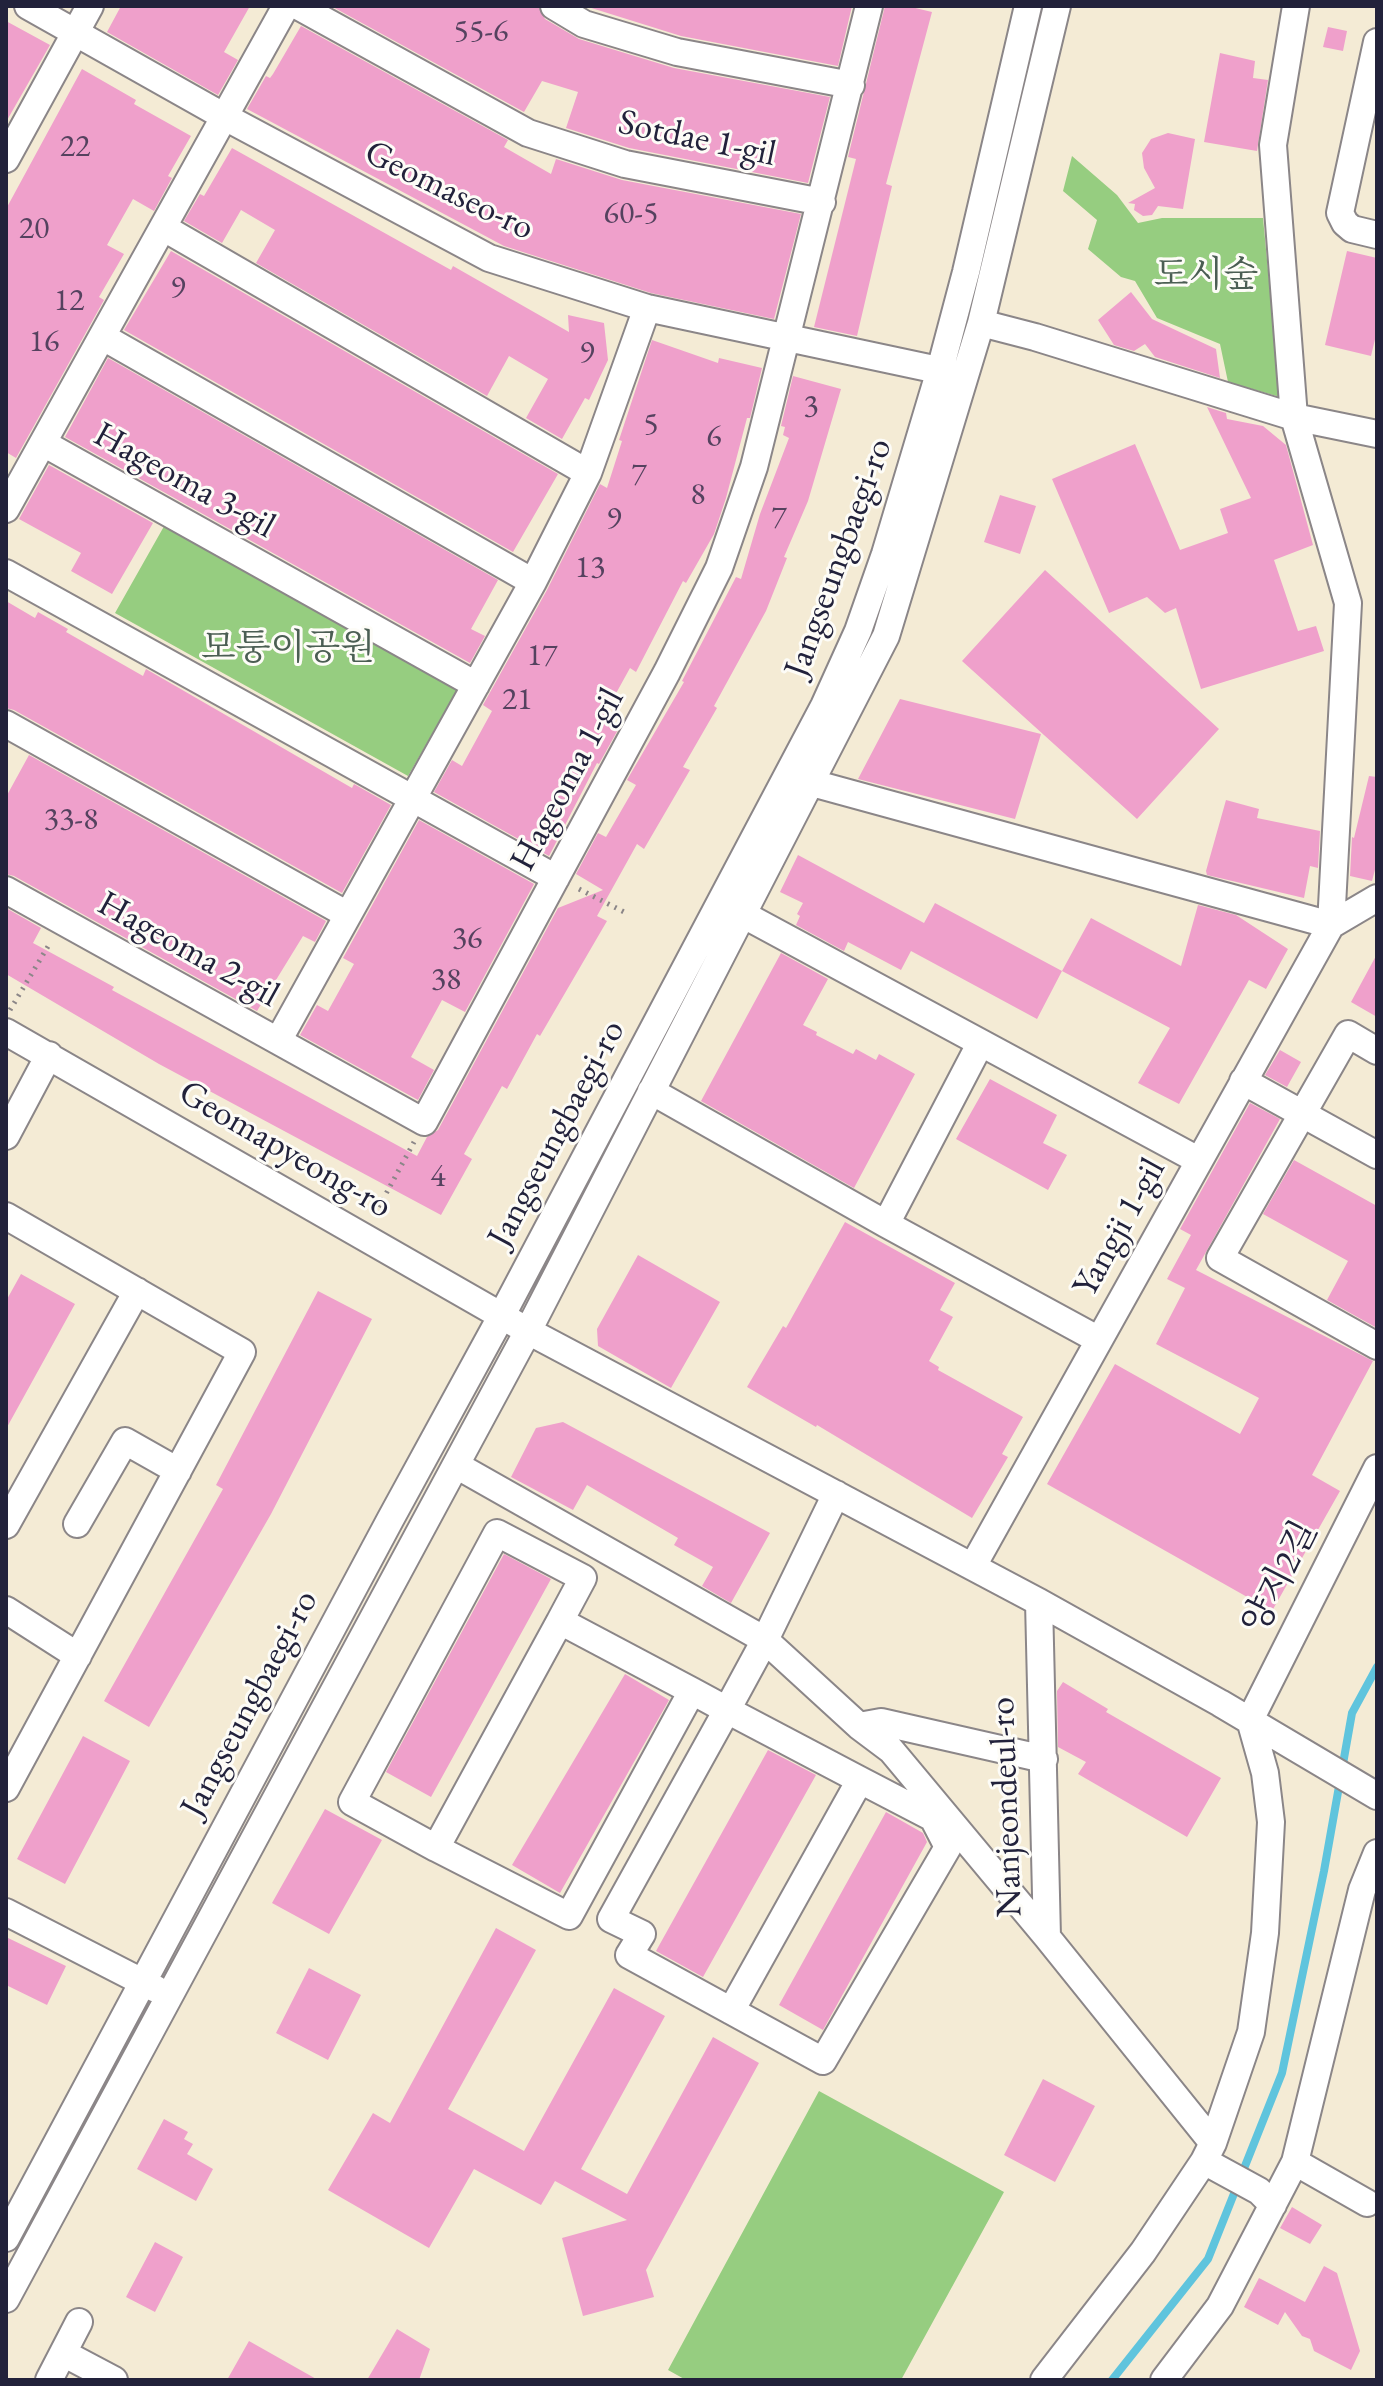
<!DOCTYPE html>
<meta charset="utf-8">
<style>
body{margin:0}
#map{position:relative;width:1383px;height:2386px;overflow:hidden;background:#f4ebd5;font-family:"EB Garamond",serif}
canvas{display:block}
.frame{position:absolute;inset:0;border:8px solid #22223b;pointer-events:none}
</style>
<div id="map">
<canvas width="1383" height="2386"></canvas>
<div class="frame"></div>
</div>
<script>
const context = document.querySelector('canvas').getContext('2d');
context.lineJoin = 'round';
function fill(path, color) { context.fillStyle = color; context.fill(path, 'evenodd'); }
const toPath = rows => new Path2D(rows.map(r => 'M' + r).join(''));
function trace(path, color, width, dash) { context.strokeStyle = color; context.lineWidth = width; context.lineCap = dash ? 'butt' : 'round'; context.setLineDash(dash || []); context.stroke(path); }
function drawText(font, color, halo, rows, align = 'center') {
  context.font = font + ' "EB Garamond","Noto Serif KR",serif'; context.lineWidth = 6; context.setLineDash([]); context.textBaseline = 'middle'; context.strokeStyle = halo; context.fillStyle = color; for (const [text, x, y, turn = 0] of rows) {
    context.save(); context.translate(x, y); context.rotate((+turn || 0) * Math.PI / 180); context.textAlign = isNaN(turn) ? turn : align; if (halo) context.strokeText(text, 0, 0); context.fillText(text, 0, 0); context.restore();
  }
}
fill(toPath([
 [1072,156,1117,195,1138,223,1162,218,1263,218,1280,397,1228,382,1220,344,1157,318,1135,281,1121,277,1088,249,1097,220,1063,191],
 [167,521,461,684,408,776,115,613],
 [819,2091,1004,2192,901,2380,686,2380,668,2370]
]), '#96cd80');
trace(toPath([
 [1112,2380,1208,2259,1282,2073,1324,1871,1352,1713,1377,1667]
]), '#5fc4dd', 8);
fill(toPath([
 [121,6,250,6,224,52,238,60,218,95,107,32],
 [331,6,538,6,545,19,579,39,674,68,830,97,808,183,629,148,566,128,578,92,542,81,524,112],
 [585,6,852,6,838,66,681,36],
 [885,6,907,6,932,12,886,184,892,186,857,336,814,327,856,159,848,157],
 [6,21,50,45,6,122],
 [301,26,508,140,504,147,551,174,556,159,622,180,801,214,774,319,651,293,504,246,247,109,266,76,270,78,273,74],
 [1328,27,1347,31,1343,51,1323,47],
 [1220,53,1255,61,1253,78,1268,80,1257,151,1204,142],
 [82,69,136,100,134,104,191,136,168,176,172,178,154,211,133,199,107,245,124,254,99,297,104,300,16,458,6,452,6,209],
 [1168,133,1195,139,1183,209,1158,206,1152,215,1143,216,1134,210,1135,204,1128,203,1155,188,1144,168,1142,153,1151,139],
 [232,148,451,270,453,266,569,332,568,315,604,323,608,360,589,400,585,398,562,439,526,418,548,379,509,356,487,396,256,263,275,230,241,210,222,243,184,221,200,194,204,196],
 [171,251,558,474,513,552,124,330],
 [1347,251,1377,258,1377,331,1371,356,1325,345],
 [1131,292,1152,319,1216,349,1220,378,1155,357,1145,344,1134,351,1114,345,1098,320],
 [652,340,718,363,719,358,762,368,750,418,747,418,726,498,714,534,686,583,683,581,636,672,630,668,603,717,620,726,599,764,597,763,549,856,434,792,452,760,462,766,492,711,483,705,547,590,600,484,607,488,622,441,619,440],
 [108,358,498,580,471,629,485,636,470,663,65,437],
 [793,376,841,389,808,501,784,557,787,558,766,611,714,706,717,708,683,767,690,770,644,849,637,844,597,916,607,921,540,1036,537,1034,507,1089,502,1086,464,1154,472,1159,441,1215,159,1064,6,974,6,908,41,928,33,943,114,987,112,990,417,1156,427,1137,438,1130,558,908,603,890,576,874,598,833,606,837,636,785,627,780,684,682,682,681,736,577,741,579,760,514,789,438,783,435,785,427,781,426],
 [1207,407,1226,413,1227,419,1263,426,1286,445,1313,545,1274,560,1298,631,1316,626,1324,651,1201,689,1176,608,1165,613,1147,597,1109,613,1052,479,1135,444,1180,550,1228,533,1220,509,1251,498],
 [49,465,153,523,112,594,71,571,81,553,19,519],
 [1000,495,1036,506,1020,554,984,542],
 [1045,570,1219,729,1137,819,962,661],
 [6,601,35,618,38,612,68,629,66,632,143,676,146,669,352,788,354,784,391,805,342,893,14,710,6,708],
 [900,699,1041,734,1015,819,858,779],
 [29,755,326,921,315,942,303,936,257,1011,14,876,6,874,6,797],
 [1369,776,1377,777,1377,862,1372,881,1350,876,1352,837,1354,838],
 [1226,800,1259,809,1257,818,1320,831,1318,868,1310,866,1304,898,1207,875,1206,871],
 [419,820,534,884,465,1012,442,1000,411,1057,434,1070,418,1100,300,1035,317,1005,328,1011,354,964,343,958],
 [798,855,924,923,935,903,1062,971,1037,1019,911,951,901,970,848,942,844,951,796,925,800,916,797,914,803,903,780,892],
 [1198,905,1236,915,1288,949,1266,989,1249,980,1179,1104,1138,1083,1170,1028,1062,971,1091,918,1181,966],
 [781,953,828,979,803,1025,817,1032,816,1035,853,1054,856,1049,876,1060,879,1054,915,1074,854,1188,701,1101],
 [1377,954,1377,1017,1351,1002],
 [1280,1050,1301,1062,1287,1087,1265,1075],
 [990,1079,1057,1115,1043,1143,1067,1155,1048,1190,956,1139],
 [1250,1103,1280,1119,1196,1270,1373,1361,1312,1475,1340,1491,1272,1611,1047,1484,1115,1364,1240,1434,1259,1398,1156,1344,1185,1288,1167,1279,1191,1235,1180,1229],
 [1294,1160,1377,1206,1377,1328,1327,1300,1348,1261,1263,1214],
 [845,1222,955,1283,940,1310,953,1317,929,1361,939,1367,938,1370,1023,1417,1002,1454,1008,1457,972,1518,817,1425,816,1427,747,1387,783,1326,786,1328],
 [638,1255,720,1302,671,1388,598,1346,597,1329],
 [21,1274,75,1304,6,1429,6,1301],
 [318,1291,372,1319,271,1514,149,1727,104,1701,223,1489,216,1485],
 [563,1422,770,1533,731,1603,702,1586,713,1567,674,1545,678,1538,587,1485,573,1510,511,1477,536,1428],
 [504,1554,551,1579,431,1797,386,1772],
 [625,1674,669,1700,560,1893,512,1865],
 [1063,1682,1108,1709,1106,1712,1221,1778,1187,1837,1078,1774,1086,1762,1058,1747,1057,1691],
 [83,1736,130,1761,65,1884,17,1859],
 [768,1750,816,1775,703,1977,656,1951],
 [325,1809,382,1840,329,1934,272,1903],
 [886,1812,923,1833,927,1842,823,2030,779,2005],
 [496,1928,536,1950,448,2109,524,2151,614,1988,665,2016,581,2169,627,2194,713,2037,759,2063,646,2270,654,2297,583,2316,562,2238,627,2220,555,2181,541,2205,474,2169,429,2248,328,2190,373,2113,390,2123],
 [6,1937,66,1966,47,2005,6,1985],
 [309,1968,361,1995,328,2060,276,2033],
 [1043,2079,1095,2106,1055,2182,1004,2155],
 [164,2119,188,2132,184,2139,193,2144,187,2154,213,2169,196,2201,137,2169],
 [1292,2207,1322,2225,1310,2244,1280,2228],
 [155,2242,183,2257,155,2312,126,2297],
 [1324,2266,1337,2273,1360,2351,1351,2370,1314,2351,1310,2339,1302,2336,1285,2312,1278,2325,1244,2307,1259,2278,1305,2302],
 [397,2329,430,2349,419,2380,367,2380],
 [249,2341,318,2380,227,2380]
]), '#efa0cb');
const minor = toPath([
 [28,6,225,117,489,258,647,308,957,374],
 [298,6,528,133,625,164,822,202],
 [554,6,584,24,677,52,851,85],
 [1377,42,1340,213,1345,223,1352,229,1377,235],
 [6,159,90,6],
 [164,228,588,473],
 [981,323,1035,337,1294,417,1377,434],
 [103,337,533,582],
 [43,443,476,685],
 [6,509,286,6],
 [6,573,556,878],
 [6,724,348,915],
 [812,783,1331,925,1377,898],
 [6,890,424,1122,667,672,719,568,754,467,869,6],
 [744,915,1198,1160],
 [6,1032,528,1331,1039,1602,1220,1703,1377,1796],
 [278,1041,533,582,588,473,647,308],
 [1377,1051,1348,1034,1220,1258,1377,1346],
 [1243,1081,1377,1155],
 [651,1091,886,1224,1099,1340],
 [6,1136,49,1055],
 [6,1216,242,1352,6,1788],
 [886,1224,980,1044],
 [456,1465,765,1640,859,1726,891,1750,1047,1937,1213,2143],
 [77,1524,125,1441,178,1471],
 [6,1525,137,1291],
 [973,1566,1331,925,1348,603,1294,417,1273,145,1296,6],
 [1039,1602,1047,1937],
 [6,1610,78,1656],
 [692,1691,569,1916,436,1848,560,1621,692,1691,727,1710,860,1780,933,1818,948,1847,823,2061,629,1955,642,1934,611,1919,727,1710,765,1640,836,1494],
 [859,1726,881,1722,1044,1759],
 [436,1848,352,1802,497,1533,583,1578,560,1621],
 [6,1912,156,1989],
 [731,2011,860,1780],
 [1204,2161,1259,2191,1273,2205],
 [1367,2203,1295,2162,1362,1890,1377,1853],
 [6,2238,390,1520,502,1315,824,706,858,631,885,554,940,370,966,272,1028,6],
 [6,2299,528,1331,886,636,981,323,1057,6],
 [63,2353,114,2380],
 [49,2380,79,2322],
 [1044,2380,1143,2252,1204,2161,1213,2143,1251,2032,1265,1933,1271,1822,1265,1773,1250,1720,1377,1468],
 [1164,2380,1220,2306,1295,2162]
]);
trace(minor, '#8b8688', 30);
trace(toPath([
 [579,889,626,913],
 [10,1010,50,943],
 [375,1214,414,1142]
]), '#8b8688', 5, [2, 6]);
trace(minor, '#fff', 26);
drawText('32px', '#55425f', null, [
 ["55-6",481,32],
 ["22",75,147],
 ["60-5",631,214],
 ["20",34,229],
 ["9",178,288],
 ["12",69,301],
 ["16",44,342],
 ["9",587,353],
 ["3",811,407],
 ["5",651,425],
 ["6",714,437],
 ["7",639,475],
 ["8",698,495],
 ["7",779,518],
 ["9",614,519],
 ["13",590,568],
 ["17",542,656],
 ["21",517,700],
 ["33-8",71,820],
 ["36",467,939],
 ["38",446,980],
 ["4",438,1177]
]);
drawText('36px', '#22223b', '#fdfcf7', [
 ["Sotdae 1-gil",697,139,12],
 ["Geomaseo-ro",449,191,26],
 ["Hageoma 3-gil",184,481,29],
 ["Jangseungbaegi-ro",839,558,-70],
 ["Hageoma 1-gil",568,780,-62],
 ["Hageoma 2-gil",188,950,29],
 ["Jangseungbaegi-ro",557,1134,-62],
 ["Geomapyeong-ro",285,1150,30],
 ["Yangji 1-gil",1120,1228,-61],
 ["양지2길",1281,1578,-63],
 ["Jangseungbaegi-ro",250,1704,-62],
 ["Nanjeondeul-ro",1007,1807,-92]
]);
drawText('36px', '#4b5e53', '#fdfcf7', [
 ["도시숲",1206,276],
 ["모퉁이공원",288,649]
]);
</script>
